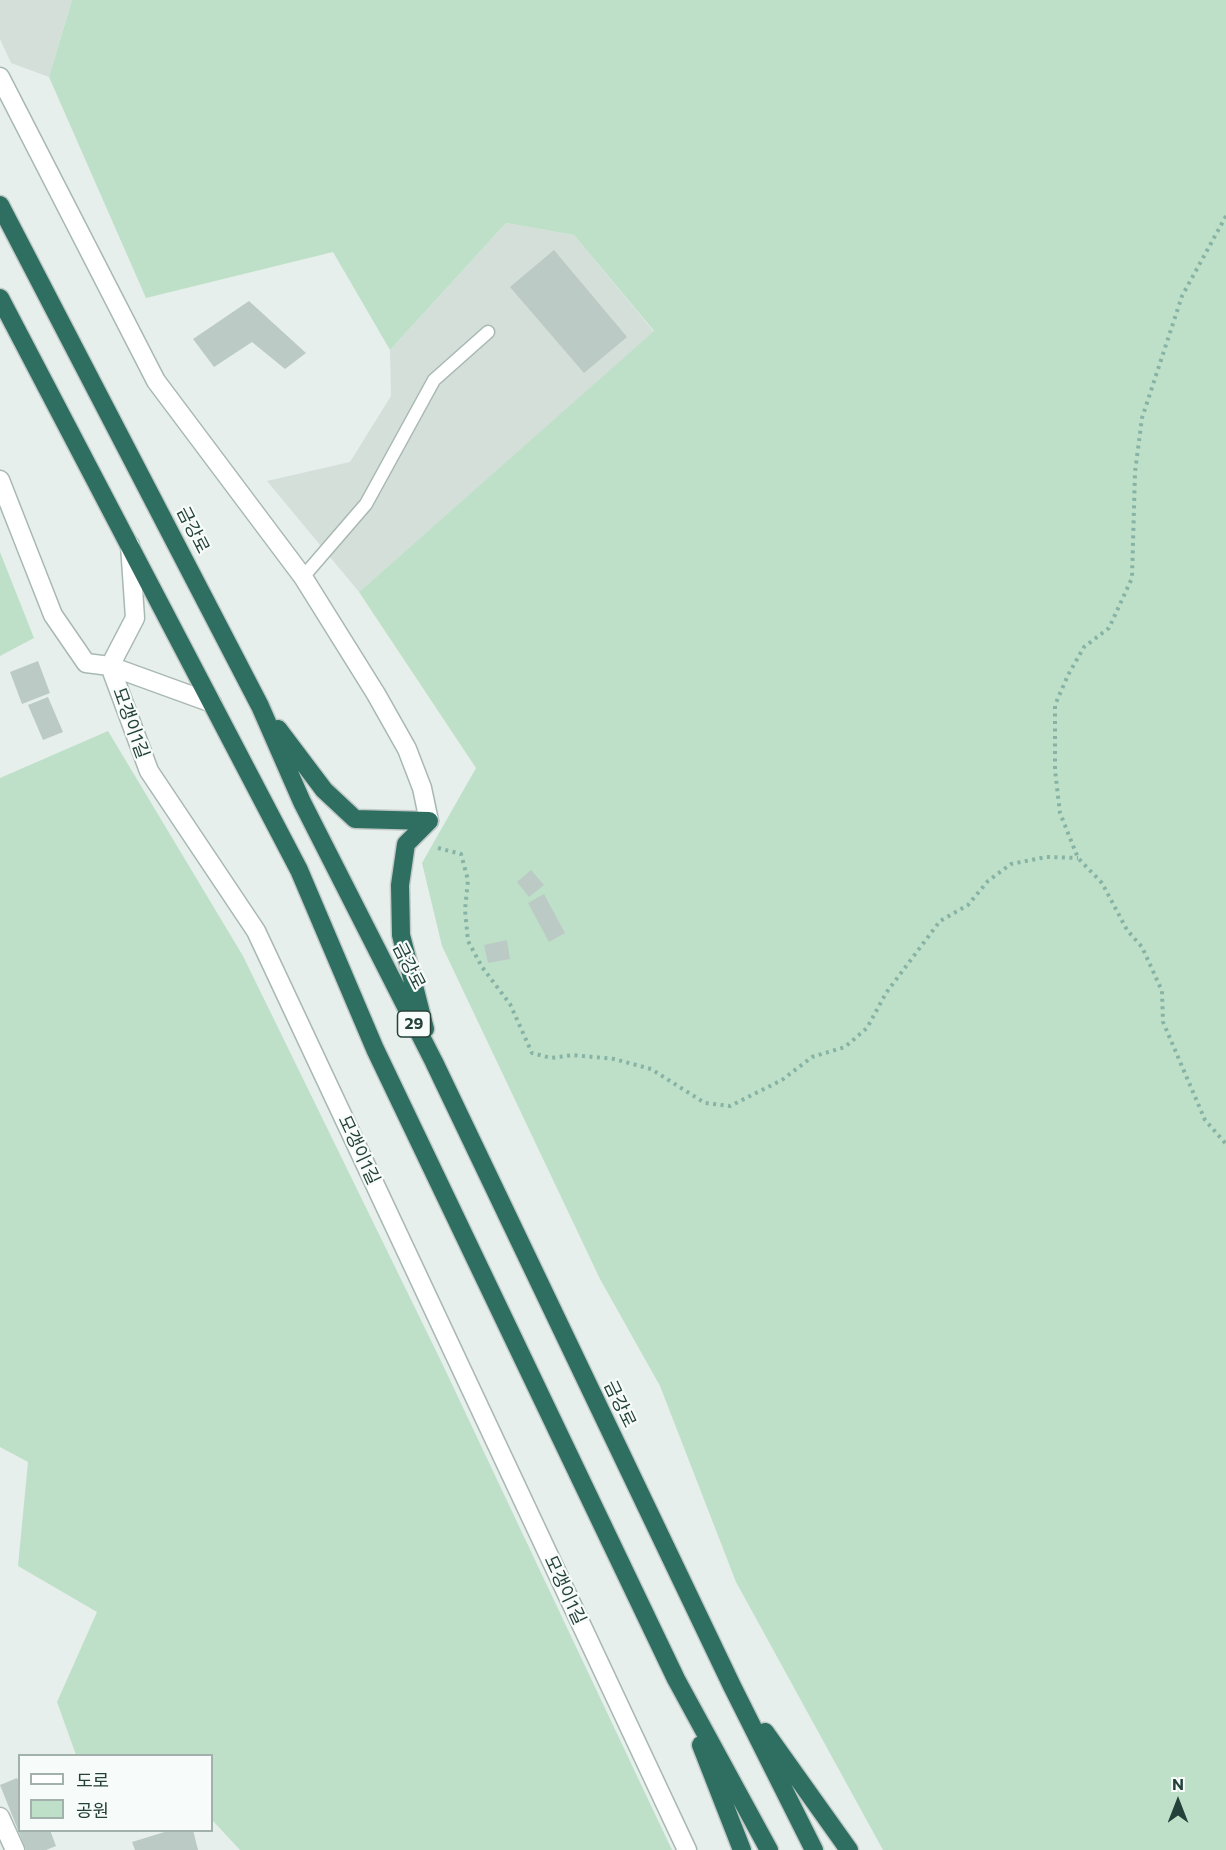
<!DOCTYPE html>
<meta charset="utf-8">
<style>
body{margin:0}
#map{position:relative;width:1226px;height:1850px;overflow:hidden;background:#e6efeb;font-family:Commissioner,"Noto Sans KR",sans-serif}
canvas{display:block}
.legend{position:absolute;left:18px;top:1754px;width:195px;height:78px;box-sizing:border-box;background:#f7fbf9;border:2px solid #a3b1ad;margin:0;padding:8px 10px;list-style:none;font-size:18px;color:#24423a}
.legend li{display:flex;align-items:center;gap:12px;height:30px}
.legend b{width:30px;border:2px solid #a3b1ad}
.north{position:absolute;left:1148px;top:1772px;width:60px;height:60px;-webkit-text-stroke:4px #f7fbf9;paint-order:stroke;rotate:0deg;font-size:16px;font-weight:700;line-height:24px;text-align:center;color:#24423a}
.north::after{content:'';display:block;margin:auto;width:21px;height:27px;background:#24423a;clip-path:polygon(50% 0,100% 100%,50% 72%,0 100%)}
</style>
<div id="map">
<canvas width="1226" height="1850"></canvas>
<ul class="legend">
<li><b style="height:8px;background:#fff"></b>도로</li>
<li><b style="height:16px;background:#bfe0c8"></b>공원</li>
</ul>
<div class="north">N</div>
</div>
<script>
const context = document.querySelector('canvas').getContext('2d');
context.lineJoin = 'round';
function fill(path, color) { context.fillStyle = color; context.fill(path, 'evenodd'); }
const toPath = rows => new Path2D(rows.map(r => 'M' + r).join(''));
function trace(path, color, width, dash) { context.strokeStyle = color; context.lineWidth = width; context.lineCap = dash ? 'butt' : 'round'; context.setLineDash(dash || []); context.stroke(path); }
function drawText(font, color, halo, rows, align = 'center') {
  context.font = font + ' Commissioner,"Noto Sans KR",sans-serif'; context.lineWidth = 4.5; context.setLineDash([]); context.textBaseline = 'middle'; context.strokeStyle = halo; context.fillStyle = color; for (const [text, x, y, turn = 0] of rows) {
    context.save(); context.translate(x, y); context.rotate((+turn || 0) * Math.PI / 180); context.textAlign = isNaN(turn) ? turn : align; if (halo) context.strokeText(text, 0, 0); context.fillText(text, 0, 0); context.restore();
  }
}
fill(toPath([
 [0,0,72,0,49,77,11,63,0,39],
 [506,223,574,235,654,332,359,592,267,481,350,462,391,396,390,350]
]), '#d4dfda');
fill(toPath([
 [72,0,1226,0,1226,1850,883,1850,736,1582,660,1386,600,1279,442,946,422,863,476,768,359,592,654,331,574,235,506,223,390,350,333,252,146,298,49,77],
 [0,552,34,638,0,656],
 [108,731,243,956,441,1361,672,1850,240,1850,212,1820,212,1756,76,1755,57,1702,97,1612,18,1566,28,1462,0,1447,0,778]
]), '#bfe0c8');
fill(toPath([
 [554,250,627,337,584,373,510,287],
 [249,301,306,353,285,369,252,342,214,367,193,339],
 [38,661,50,693,22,704,10,672],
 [48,697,63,732,43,740,28,705],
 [531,870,544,885,529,897,517,882],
 [544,894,565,933,549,942,528,903],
 [507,940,510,959,488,963,484,945],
 [17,1778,20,1784,20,1830,50,1830,56,1846,46,1850,26,1850,0,1785],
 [171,1830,193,1830,198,1850,135,1850,132,1842]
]), '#bbcac4');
const lane = toPath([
 [303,577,366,504,434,380,488,332]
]);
const street = toPath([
 [0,77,156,381,303,577,376,694,407,749,422,788,429,821],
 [0,480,53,615,86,663,110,666,212,703],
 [110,666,149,771,256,931,687,1850],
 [110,666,135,618,130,545],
 [0,1817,15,1850]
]);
const highway = toPath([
 [0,205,260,706,302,802,434,1062,732,1686,814,1850],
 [0,298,299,870,375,1049,676,1679,769,1850],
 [278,729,324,790,355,819,429,821],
 [425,1029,401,935,400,885,406,844,429,821],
 [765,1732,849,1850],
 [701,1745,742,1850]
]);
trace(lane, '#a8b8b2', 15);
trace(street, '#a8b8b2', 21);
trace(highway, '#c2cac8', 21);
trace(toPath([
 [1226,216,1182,296,1142,418,1135,472,1132,578,1109,628,1084,647,1068,675,1055,705,1055,770,1060,813,1078,858,1102,883,1127,930,1142,947,1162,991,1163,1022,1205,1120,1226,1144],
 [438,848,461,854,468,880,465,910,468,941,482,967,510,1004,532,1053,551,1058,573,1055,614,1059,651,1069,705,1103,730,1106,782,1080,812,1057,845,1047,867,1028,886,993,940,921,968,905,988,881,1011,864,1046,857,1078,858]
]), '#86b3a5', 4, [3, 4.5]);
trace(lane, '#fff', 12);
trace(street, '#fff', 18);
trace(highway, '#2f6f62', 18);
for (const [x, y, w] of [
 [414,1024,33]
]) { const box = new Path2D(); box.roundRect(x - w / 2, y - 13, w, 26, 4.5); context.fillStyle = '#f7fbf9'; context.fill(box); trace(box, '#24423a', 1.5); }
drawText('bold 16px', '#24423a', null, [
 ["29",414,1024]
]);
drawText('18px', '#24423a', '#f7fbf9', [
 ["금강로",193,530,63],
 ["모갱이1길",131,723,70],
 ["금강로",409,966,63],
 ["모갱이1길",359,1150,65],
 ["금강로",620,1404,64],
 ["모갱이1길",565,1590,65]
]);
</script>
